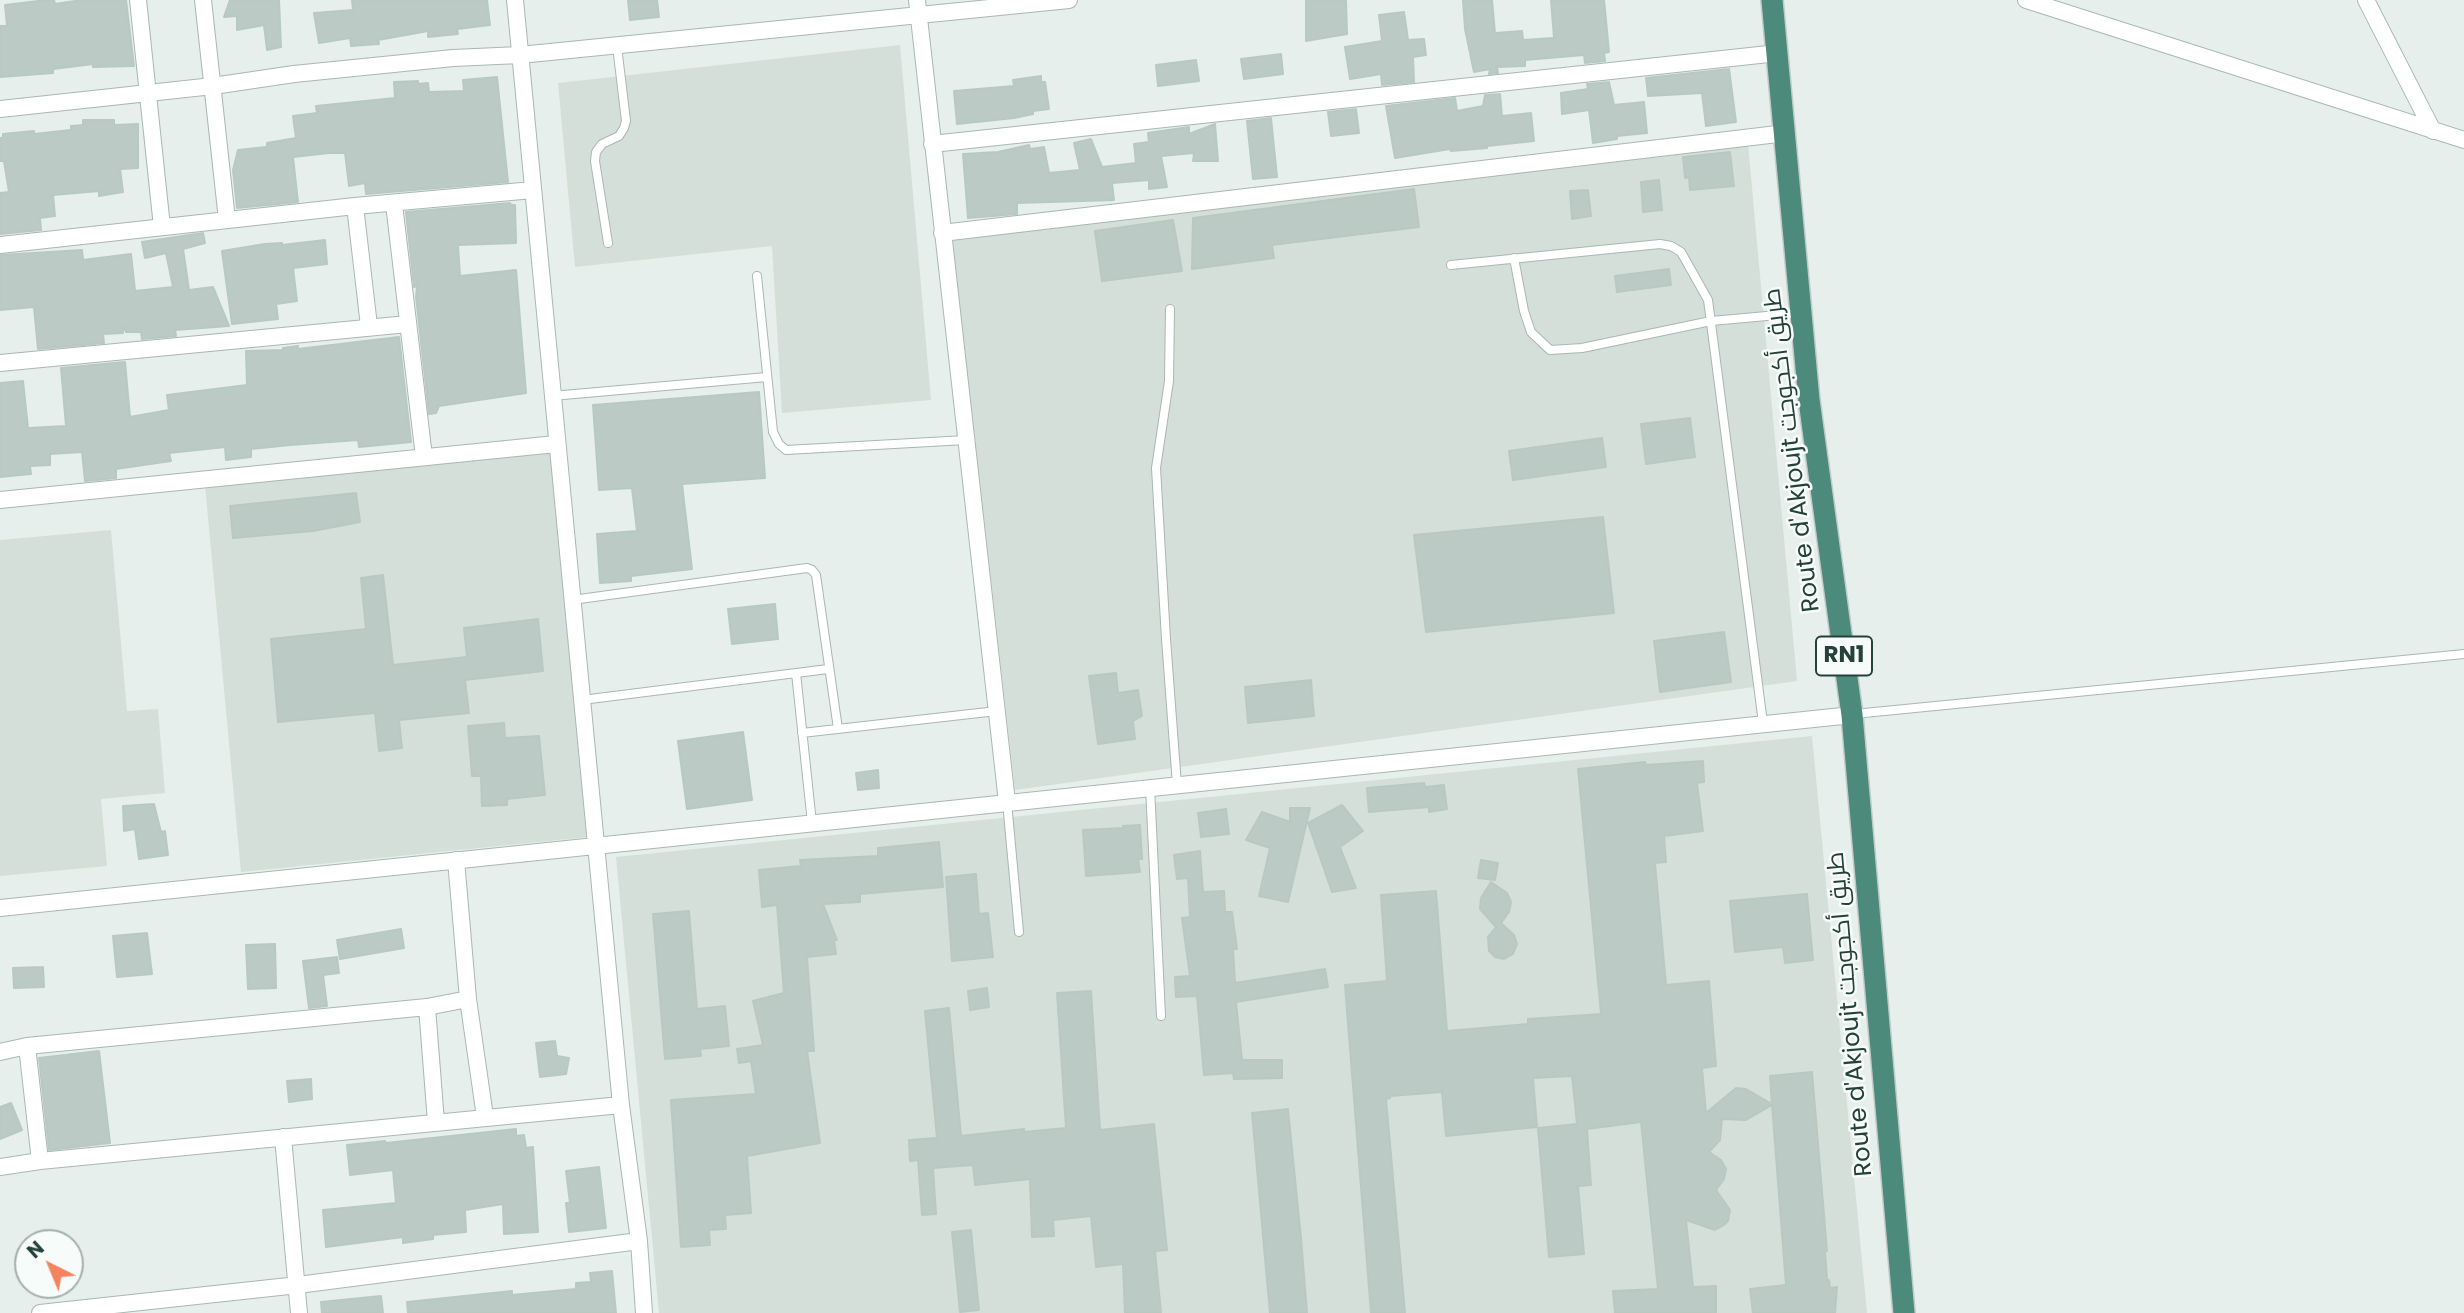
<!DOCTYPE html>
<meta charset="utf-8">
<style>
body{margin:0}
#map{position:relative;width:2464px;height:1313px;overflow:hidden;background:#e6efeb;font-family:Poppins,sans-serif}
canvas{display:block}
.north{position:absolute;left:14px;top:1229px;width:70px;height:70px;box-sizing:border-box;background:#f7fbf9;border:2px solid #a3b1ad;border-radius:50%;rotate:317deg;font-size:19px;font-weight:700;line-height:28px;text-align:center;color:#24423a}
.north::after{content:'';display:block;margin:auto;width:24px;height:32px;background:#f4845f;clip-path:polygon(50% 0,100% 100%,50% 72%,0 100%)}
</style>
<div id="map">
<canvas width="2464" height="1313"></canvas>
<div class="north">N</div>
</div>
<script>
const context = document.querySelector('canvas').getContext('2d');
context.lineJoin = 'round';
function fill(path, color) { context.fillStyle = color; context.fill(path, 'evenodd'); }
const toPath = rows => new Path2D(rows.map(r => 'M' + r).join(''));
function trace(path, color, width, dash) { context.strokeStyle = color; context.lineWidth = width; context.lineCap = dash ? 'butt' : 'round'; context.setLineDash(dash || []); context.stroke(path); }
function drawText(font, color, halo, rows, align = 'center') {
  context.font = font + ' Poppins,Cairo,sans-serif'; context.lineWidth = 5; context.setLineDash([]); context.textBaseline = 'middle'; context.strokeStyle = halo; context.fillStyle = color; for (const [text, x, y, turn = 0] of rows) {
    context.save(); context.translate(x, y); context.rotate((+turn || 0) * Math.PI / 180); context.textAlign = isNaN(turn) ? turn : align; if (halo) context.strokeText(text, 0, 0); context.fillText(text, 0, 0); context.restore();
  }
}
fill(toPath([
 [900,45,931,400,782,413,772,246,575,267,558,83],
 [1748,144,1797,681,1015,790,952,239],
 [551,450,588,837,241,872,205,485],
 [111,530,127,711,158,709,165,793,101,799,107,866,0,876,0,540],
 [1812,736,1867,1313,659,1313,616,857]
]), '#d4dfda');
const building = toPath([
 [47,0,54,0,55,4,82,0,126,0,134,66,93,67,93,64,53,69,53,73,0,77,0,26,7,26,5,5,47,0],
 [230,0,279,0,281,47,267,50,264,25,237,30,237,16,224,17,230,0],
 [352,0,487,0,490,25,457,29,458,34,428,37,428,31,378,40,379,44,351,46,350,38,319,43,314,13,353,10,352,0],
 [628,0,657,0,659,17,630,20,628,0],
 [1306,0,1346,0,1347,34,1306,41,1306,0],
 [1463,0,1492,0,1495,33,1522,31,1523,40,1554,38,1551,0,1604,0,1609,52,1604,53,1605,61,1585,63,1584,55,1525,60,1525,66,1497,67,1498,73,1489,74,1490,69,1474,72,1465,29,1463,0],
 [1404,12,1408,40,1424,39,1426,55,1413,57,1414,82,1382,85,1381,74,1350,79,1345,47,1382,41,1379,15,1404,12],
 [1281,54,1283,74,1244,79,1241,59,1281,54],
 [1196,60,1199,81,1158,86,1156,65,1196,60],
 [1729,69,1736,122,1706,126,1702,93,1648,96,1646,78,1729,69],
 [1041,76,1041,82,1045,82,1049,109,1033,111,1033,114,1014,118,957,124,954,91,1014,86,1013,80,1041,76],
 [497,77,508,182,366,194,365,183,349,186,345,153,329,153,293,157,298,202,237,208,233,170,238,150,267,147,267,143,296,138,293,116,317,113,316,106,395,98,394,82,418,81,418,84,428,83,429,92,464,91,463,80,497,77],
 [1609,82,1614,105,1644,102,1647,133,1617,136,1617,139,1593,143,1589,110,1562,114,1561,93,1588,89,1587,84,1609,82],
 [1500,94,1502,116,1531,113,1534,141,1487,146,1487,148,1451,151,1450,149,1395,158,1386,106,1455,98,1457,111,1483,106,1485,95,1500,94],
 [1356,109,1359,133,1331,136,1328,112,1356,109],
 [1271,118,1277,177,1253,179,1247,121,1271,118],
 [83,120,114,120,114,125,138,124,138,168,120,169,123,192,99,196,99,191,53,195,55,216,40,218,41,230,0,234,0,193,9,192,4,161,0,161,0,138,3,137,3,134,34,131,34,134,71,130,71,126,83,125,83,120],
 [1215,124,1218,161,1193,161,1194,153,1161,156,1167,187,1149,189,1149,180,1112,183,1114,200,1017,203,1017,214,968,218,963,154,998,152,1029,145,1030,149,1044,147,1049,173,1080,170,1074,143,1091,139,1102,167,1136,163,1134,144,1149,142,1148,133,1189,127,1189,134,1215,124],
 [1730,152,1734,186,1690,190,1689,177,1685,178,1683,157,1730,152],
 [1659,180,1662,210,1643,212,1641,182,1659,180],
 [1414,189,1419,227,1272,245,1274,258,1192,269,1193,218,1414,189],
 [1588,190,1591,216,1572,219,1570,191,1588,190],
 [510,203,511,205,515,205,516,243,458,245,460,276,516,270,526,393,439,406,436,413,429,414,416,297,417,286,414,287,406,212,510,203],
 [1173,220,1182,271,1102,281,1095,231,1173,220],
 [203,233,205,243,183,249,189,290,213,287,229,326,175,330,176,336,142,339,141,332,126,332,122,325,123,333,103,334,104,343,38,349,34,307,0,310,0,255,82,250,83,260,131,254,135,291,173,287,166,253,145,258,142,242,203,233],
 [325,240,327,264,293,268,297,301,276,304,278,319,232,324,222,251,265,244,282,243,282,245,325,240],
 [1669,269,1671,285,1617,292,1615,276,1669,269],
 [399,337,411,442,359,447,358,440,290,445,251,449,251,457,226,460,225,447,169,453,171,461,116,469,116,478,85,481,82,452,50,454,50,465,30,466,31,474,0,477,0,383,23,381,28,428,66,426,61,368,125,362,130,417,169,410,167,395,247,385,246,351,283,350,283,348,298,346,298,349,399,337],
 [759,392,765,478,682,484,692,569,631,576,631,581,600,583,597,534,637,531,632,488,599,490,593,405,759,392],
 [1690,418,1695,457,1646,464,1641,424,1690,418],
 [1602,438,1606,467,1513,480,1509,451,1602,438],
 [356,493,360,522,313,531,233,538,230,506,356,493],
 [1603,517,1614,613,1426,632,1414,535,1603,517],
 [383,575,393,665,467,657,464,628,538,619,543,671,465,680,469,713,399,720,402,748,379,751,375,713,278,722,271,639,366,629,361,578,383,575],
 [775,604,778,639,732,644,728,609,775,604],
 [1724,632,1731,682,1660,692,1654,641,1724,632],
 [1116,673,1118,693,1138,690,1142,716,1133,721,1135,739,1098,744,1089,676,1116,673],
 [1311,680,1314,716,1248,723,1245,687,1311,680],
 [504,723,505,738,539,736,545,795,507,799,507,805,482,806,481,776,472,776,468,726,504,723],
 [743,732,752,800,687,809,678,741,743,732],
 [1703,761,1704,782,1697,783,1703,831,1664,836,1666,862,1655,863,1666,985,1709,981,1716,1066,1702,1068,1706,1113,1736,1088,1746,1089,1772,1104,1770,1076,1812,1072,1827,1251,1825,1251,1827,1280,1829,1280,1830,1288,1837,1287,1835,1313,1753,1313,1750,1289,1786,1285,1772,1105,1746,1120,1722,1119,1720,1140,1709,1152,1721,1160,1726,1169,1724,1179,1716,1190,1730,1210,1728,1221,1724,1225,1715,1230,1686,1220,1693,1287,1716,1286,1716,1313,1615,1313,1613,1291,1658,1289,1641,1122,1587,1129,1591,1185,1578,1186,1584,1254,1549,1257,1538,1128,1577,1124,1572,1076,1533,1078,1537,1127,1446,1136,1442,1092,1390,1096,1390,1098,1386,1099,1405,1313,1371,1313,1345,985,1387,981,1381,895,1436,891,1447,1031,1528,1024,1528,1019,1601,1014,1578,769,1645,762,1646,765,1703,761],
 [878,770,879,788,858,790,856,773,878,770],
 [1424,783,1425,787,1444,785,1447,809,1429,812,1429,807,1369,812,1367,788,1424,783],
 [154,804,161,832,165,831,168,855,139,859,135,829,124,831,123,806,154,804],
 [1342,805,1363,831,1340,847,1356,888,1332,892,1308,823,1342,805],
 [1290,808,1310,808,1288,902,1259,896,1270,848,1246,840,1262,812,1290,822,1290,808],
 [1226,809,1229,834,1201,837,1198,813,1226,809],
 [1140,825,1142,859,1138,859,1140,872,1086,876,1083,830,1124,828,1123,826,1140,825],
 [939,842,943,887,860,894,860,902,823,904,837,940,834,940,836,954,807,957,814,1051,807,1051,820,1143,747,1156,751,1213,725,1215,726,1229,709,1230,710,1245,681,1247,671,1100,756,1094,751,1061,739,1063,737,1049,763,1045,753,1001,784,993,777,905,762,907,759,870,801,866,800,860,878,856,878,848,939,842],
 [1200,851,1203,892,1224,891,1225,912,1232,912,1237,949,1233,949,1235,983,1325,969,1328,987,1236,1002,1242,1060,1282,1060,1282,1078,1234,1079,1233,1073,1204,1075,1197,996,1176,997,1175,977,1190,976,1182,918,1190,917,1188,878,1177,879,1174,855,1200,851],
 [1481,860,1498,863,1495,880,1478,878,1481,860],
 [976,874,979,914,988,913,993,957,952,961,946,877,976,874],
 [1491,882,1507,893,1511,902,1509,912,1501,923,1514,935,1517,944,1513,954,1504,959,1495,957,1489,951,1488,937,1496,927,1480,909,1481,898,1491,882],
 [1807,894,1813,960,1785,963,1783,947,1735,952,1730,901,1807,894],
 [689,911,697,1009,725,1006,729,1046,700,1049,701,1056,665,1059,653,914,689,911],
 [401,929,404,948,340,959,337,940,401,929],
 [147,933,152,974,117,977,113,936,147,933],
 [275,944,276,988,248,989,246,945,275,944],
 [337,957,339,973,323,975,327,1006,309,1008,303,961,337,957],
 [43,967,44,987,14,988,13,968,43,967],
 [987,988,989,1007,970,1010,968,991,987,988],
 [1091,991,1100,1130,1154,1124,1167,1250,1155,1251,1161,1313,1125,1313,1123,1264,1096,1267,1091,1216,1053,1220,1054,1236,1032,1237,1030,1179,975,1185,973,1165,933,1168,936,1214,922,1215,918,1160,910,1161,909,1140,937,1138,925,1011,949,1008,961,1136,1024,1129,1024,1132,1066,1128,1057,993,1091,991],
 [555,1041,557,1056,569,1058,566,1074,540,1077,536,1043,555,1041],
 [99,1051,110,1143,49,1150,39,1058,99,1051],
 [311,1079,312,1099,289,1102,287,1081,311,1079],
 [11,1103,22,1130,0,1139,0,1107,11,1103],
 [1288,1109,1301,1238,1307,1313,1270,1313,1264,1247,1252,1113,1288,1109],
 [516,1129,516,1136,524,1135,526,1148,533,1147,538,1232,504,1234,503,1204,465,1210,466,1232,433,1235,433,1239,403,1243,403,1237,326,1247,323,1210,396,1203,393,1170,350,1175,347,1145,385,1141,386,1143,516,1129],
 [599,1167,606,1228,569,1232,566,1203,570,1203,566,1171,599,1167],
 [971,1230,979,1310,960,1312,952,1232,971,1230],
 [612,1271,616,1313,408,1313,407,1302,512,1291,512,1295,576,1289,576,1283,591,1282,590,1273,612,1271],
 [381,1296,383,1313,322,1313,321,1302,381,1296]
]);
fill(building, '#bbcac4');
trace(building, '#b8c9c2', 2);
const service = toPath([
 [608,243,595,161,596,152,602,144,619,136,624,128,626,121,617,46],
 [1514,258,1524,311,1531,332,1550,350,1582,348,1711,321,1800,313],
 [1451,265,1660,244,1671,246,1681,252,1708,300,1763,723],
 [757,276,773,432,779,444,786,450,966,440],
 [1170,309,1169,381,1156,468,1166,639,1177,785],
 [552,396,767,377],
 [572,600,807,568,812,570,816,575,838,729],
 [796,673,812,823],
 [582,700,828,669],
 [1854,714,2464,654],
 [802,733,997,711],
 [1150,787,1161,1016],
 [1007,802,1019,932]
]);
const minor = toPath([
 [138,0,162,227],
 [203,0,227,220],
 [515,0,621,1105,639,1241,644,1313],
 [917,0,1007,802],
 [2026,0,2464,140],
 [2366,0,2433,131],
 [0,109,213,86,294,74,453,58,520,55,1069,0],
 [932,144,1778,53],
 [394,204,424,457],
 [355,206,369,326],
 [942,233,1786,133],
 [0,245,355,206,533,190],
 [0,363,408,324],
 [0,500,556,444],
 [456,860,468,999,485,1117],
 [0,908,1852,715],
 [427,1007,436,1122],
 [27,1046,40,1161],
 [0,1052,27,1046,427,1007,468,999],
 [283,1137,299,1313],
 [0,1167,40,1161,621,1105],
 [40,1313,298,1285,639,1241]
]);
const trunk = toPath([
 [1772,0,1809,400,1852,715,1904,1313]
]);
trace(service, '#a8b8b2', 10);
trace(minor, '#a8b8b2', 18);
trace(trunk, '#c2cac8', 24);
trace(service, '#fff', 8);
trace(minor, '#fff', 16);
trace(trunk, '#4c8a7c', 21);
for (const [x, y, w] of [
 [1844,656,56]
]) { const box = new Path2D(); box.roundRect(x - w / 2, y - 19.5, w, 39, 5); context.fillStyle = '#f7fbf9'; context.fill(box); trace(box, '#24423a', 2); }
drawText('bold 23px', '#24423a', null, [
 ["RN1",1844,656]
]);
drawText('24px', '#24423a', '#f7fbf9', [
 ["Route d'Akjoujt طريق أكجوجت",1793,450,-97],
 ["Route d'Akjoujt طريق أكجوجت",1851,1014,-95]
]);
</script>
